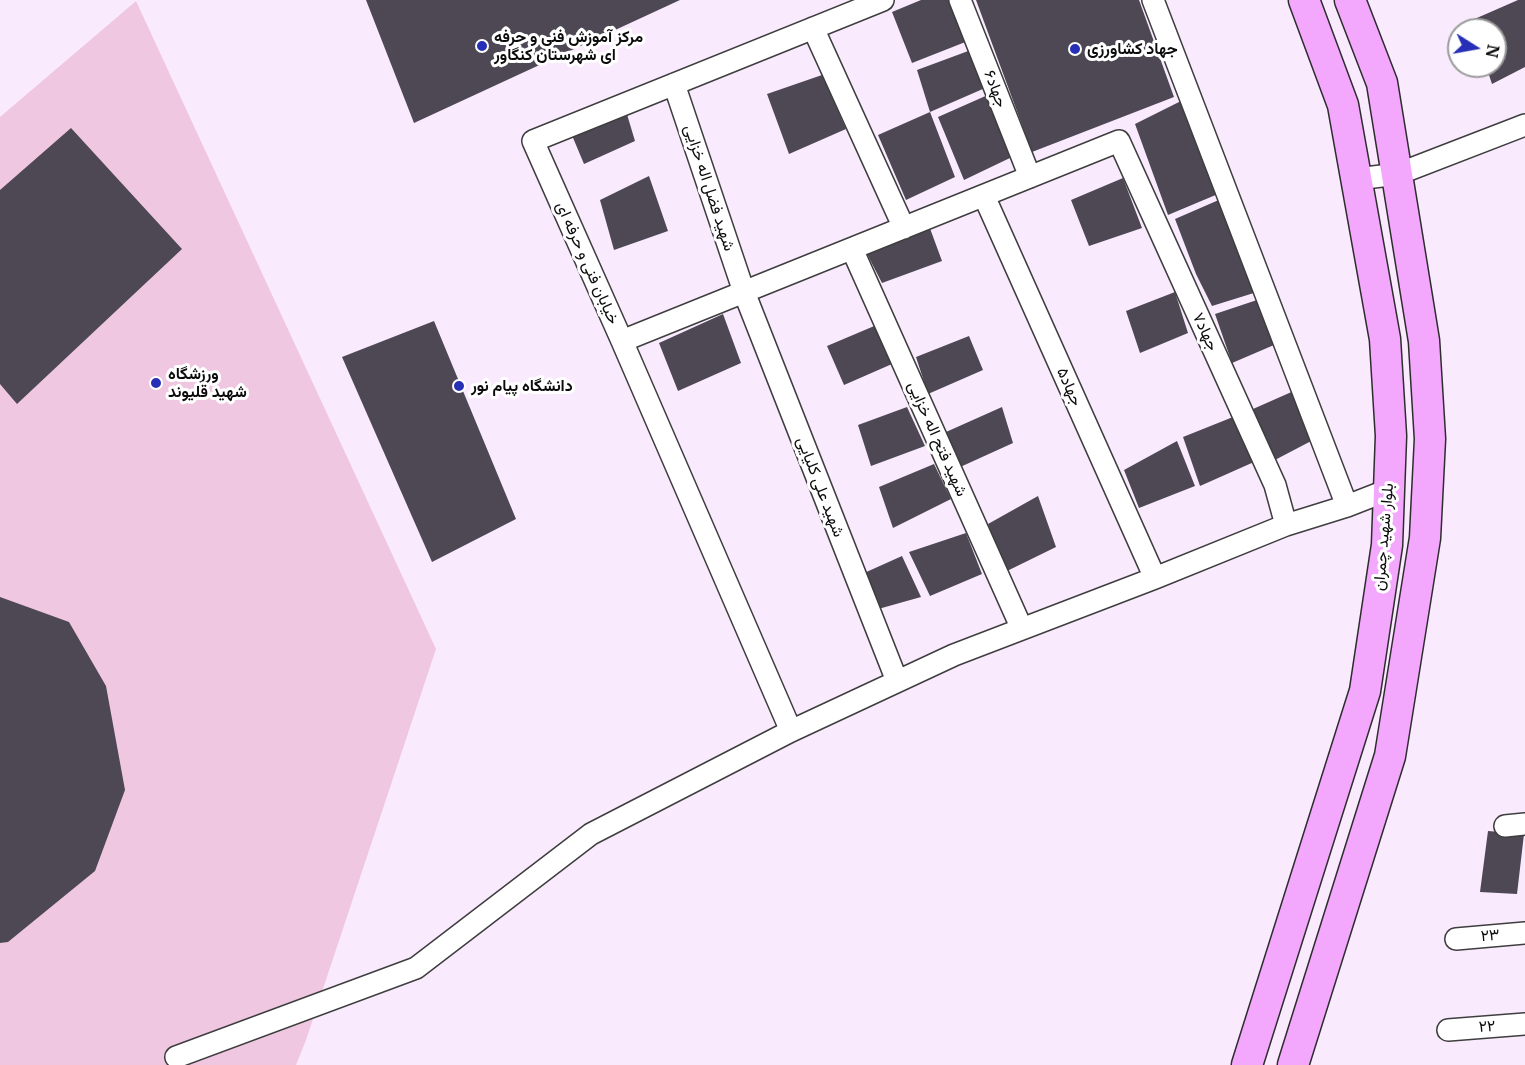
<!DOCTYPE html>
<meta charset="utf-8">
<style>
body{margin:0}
#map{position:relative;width:1525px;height:1065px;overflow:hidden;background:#faeafe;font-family:Merriweather,serif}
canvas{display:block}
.north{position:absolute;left:1447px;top:18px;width:60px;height:60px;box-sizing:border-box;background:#fff;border:2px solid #9d9d9d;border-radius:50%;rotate:101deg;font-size:16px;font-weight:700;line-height:24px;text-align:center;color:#0b0b0b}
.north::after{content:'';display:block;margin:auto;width:21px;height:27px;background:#282fb7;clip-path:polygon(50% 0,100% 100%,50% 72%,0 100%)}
</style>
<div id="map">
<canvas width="1525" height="1065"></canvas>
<div class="north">N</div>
</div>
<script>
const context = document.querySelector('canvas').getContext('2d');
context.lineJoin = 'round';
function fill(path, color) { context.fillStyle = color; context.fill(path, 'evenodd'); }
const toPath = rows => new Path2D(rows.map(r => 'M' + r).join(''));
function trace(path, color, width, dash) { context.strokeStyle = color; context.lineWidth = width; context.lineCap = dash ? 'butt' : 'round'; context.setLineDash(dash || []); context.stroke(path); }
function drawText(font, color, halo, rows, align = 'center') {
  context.font = font + ' Merriweather,Vazirmatn,serif'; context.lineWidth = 6; context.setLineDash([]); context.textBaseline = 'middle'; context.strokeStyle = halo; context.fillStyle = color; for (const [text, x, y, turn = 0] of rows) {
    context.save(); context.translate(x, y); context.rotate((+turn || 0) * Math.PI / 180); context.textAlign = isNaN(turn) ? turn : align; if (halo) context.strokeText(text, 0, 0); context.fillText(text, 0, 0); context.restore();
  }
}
fill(toPath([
 [136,1,436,649,306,1040,296,1065,0,1065,0,117]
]), '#efc7e1');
fill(toPath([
 [366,0,680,0,414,123],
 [921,0,959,0,973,39,912,63,892,12],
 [976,0,1139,0,1174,97,1032,152],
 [1518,0,1525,0,1525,67,1492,84,1486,66,1495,66,1495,30,1473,30,1470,21],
 [979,47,992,85,930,112,955,177,906,200,878,135,930,112,917,70],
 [822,75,846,129,789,154,767,94],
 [990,94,1012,157,964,180,938,117],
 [1183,100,1218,194,1168,215,1135,124],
 [626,111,635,141,584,164,571,133],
 [71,128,182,249,17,404,0,384,0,190],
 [649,176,668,231,614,250,600,200],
 [1123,178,1142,228,1089,246,1071,200],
 [1221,199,1257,292,1212,306,1196,274,1175,219],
 [928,223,942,261,882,283,865,250],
 [1175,292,1188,333,1140,353,1126,311],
 [1260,299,1274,345,1232,363,1215,314],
 [723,314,741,363,678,391,659,343],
 [434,321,516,519,432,562,342,357],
 [879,324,892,364,844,385,827,346],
 [969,336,983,370,928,394,916,357],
 [1296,390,1315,439,1273,461,1253,409],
 [907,407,925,446,871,466,858,425],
 [1002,407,1013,443,958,468,946,432],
 [1233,417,1254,462,1200,486,1183,437],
 [1177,441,1195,486,1139,508,1124,470],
 [934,464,951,499,893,528,879,487],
 [1038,496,1056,547,1007,571,988,524],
 [966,533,982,574,930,596,909,552],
 [902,556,921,597,864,613,853,578],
 [0,597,69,622,106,686,125,790,95,871,8,942,0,943],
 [1488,831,1524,834,1517,894,1480,892]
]), '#4d4854');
const minor = toPath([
 [960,0,1030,177],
 [1153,0,1347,506],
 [813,28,904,228],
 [674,84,744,292,897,681],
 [1357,179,1398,174,1525,125],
 [984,196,1155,578],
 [852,249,1022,629],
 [622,341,1119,141,1275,485,1286,525],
 [791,731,622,341,533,141,883,0],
 [1505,826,1525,824],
 [1456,939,1525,933],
 [1448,1030,1525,1024],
 [176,1057,416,968,591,834,791,731,954,655,1155,578,1286,525,1347,506,1388,490]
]);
const secondary = toPath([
 [1247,1065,1365,691,1387,545,1391,436,1385,339,1343,105,1304,0],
 [1293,1065,1390,756,1425,538,1430,439,1424,341,1382,83,1350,0]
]);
trace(minor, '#3e3e3e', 24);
trace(secondary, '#2d2d2d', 33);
trace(minor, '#fff', 21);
trace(secondary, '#f3a7fd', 30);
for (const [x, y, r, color] of [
 [482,46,6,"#282fb7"],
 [1075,49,6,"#282fb7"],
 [156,383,6,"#282fb7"],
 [459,386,6,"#282fb7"]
]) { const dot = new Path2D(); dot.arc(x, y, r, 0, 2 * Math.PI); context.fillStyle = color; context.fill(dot); trace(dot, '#fff', 2); }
drawText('bold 16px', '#0b0b0b', '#fff', [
 ["مرکز آموزش فنی و حرفه",494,37],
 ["ای شهرستان کنگاور",494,55],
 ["جهاد کشاورزی",1087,49],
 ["ورزشگاه",168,374],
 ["شهید قلیوند",168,392],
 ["دانشگاه پیام نور",471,386]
], 'left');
drawText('16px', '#0b0b0b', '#fff', [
 ["جهاد۶",995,89,69],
 ["شهید فضل اله خزایی",709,188,72],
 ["خیابان فنی و حرفه ای",587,263,66],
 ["جهاد۷",1205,332,65],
 ["جهاد۵",1069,387,66],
 ["شهید فتح اله خزایی",937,439,66],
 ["شهید علی کلیایی",820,487,69],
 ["بلوار شهید چمران",1384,537,-85],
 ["۲۳",1490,936,-4],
 ["۲۲",1487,1027,-4]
]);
</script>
